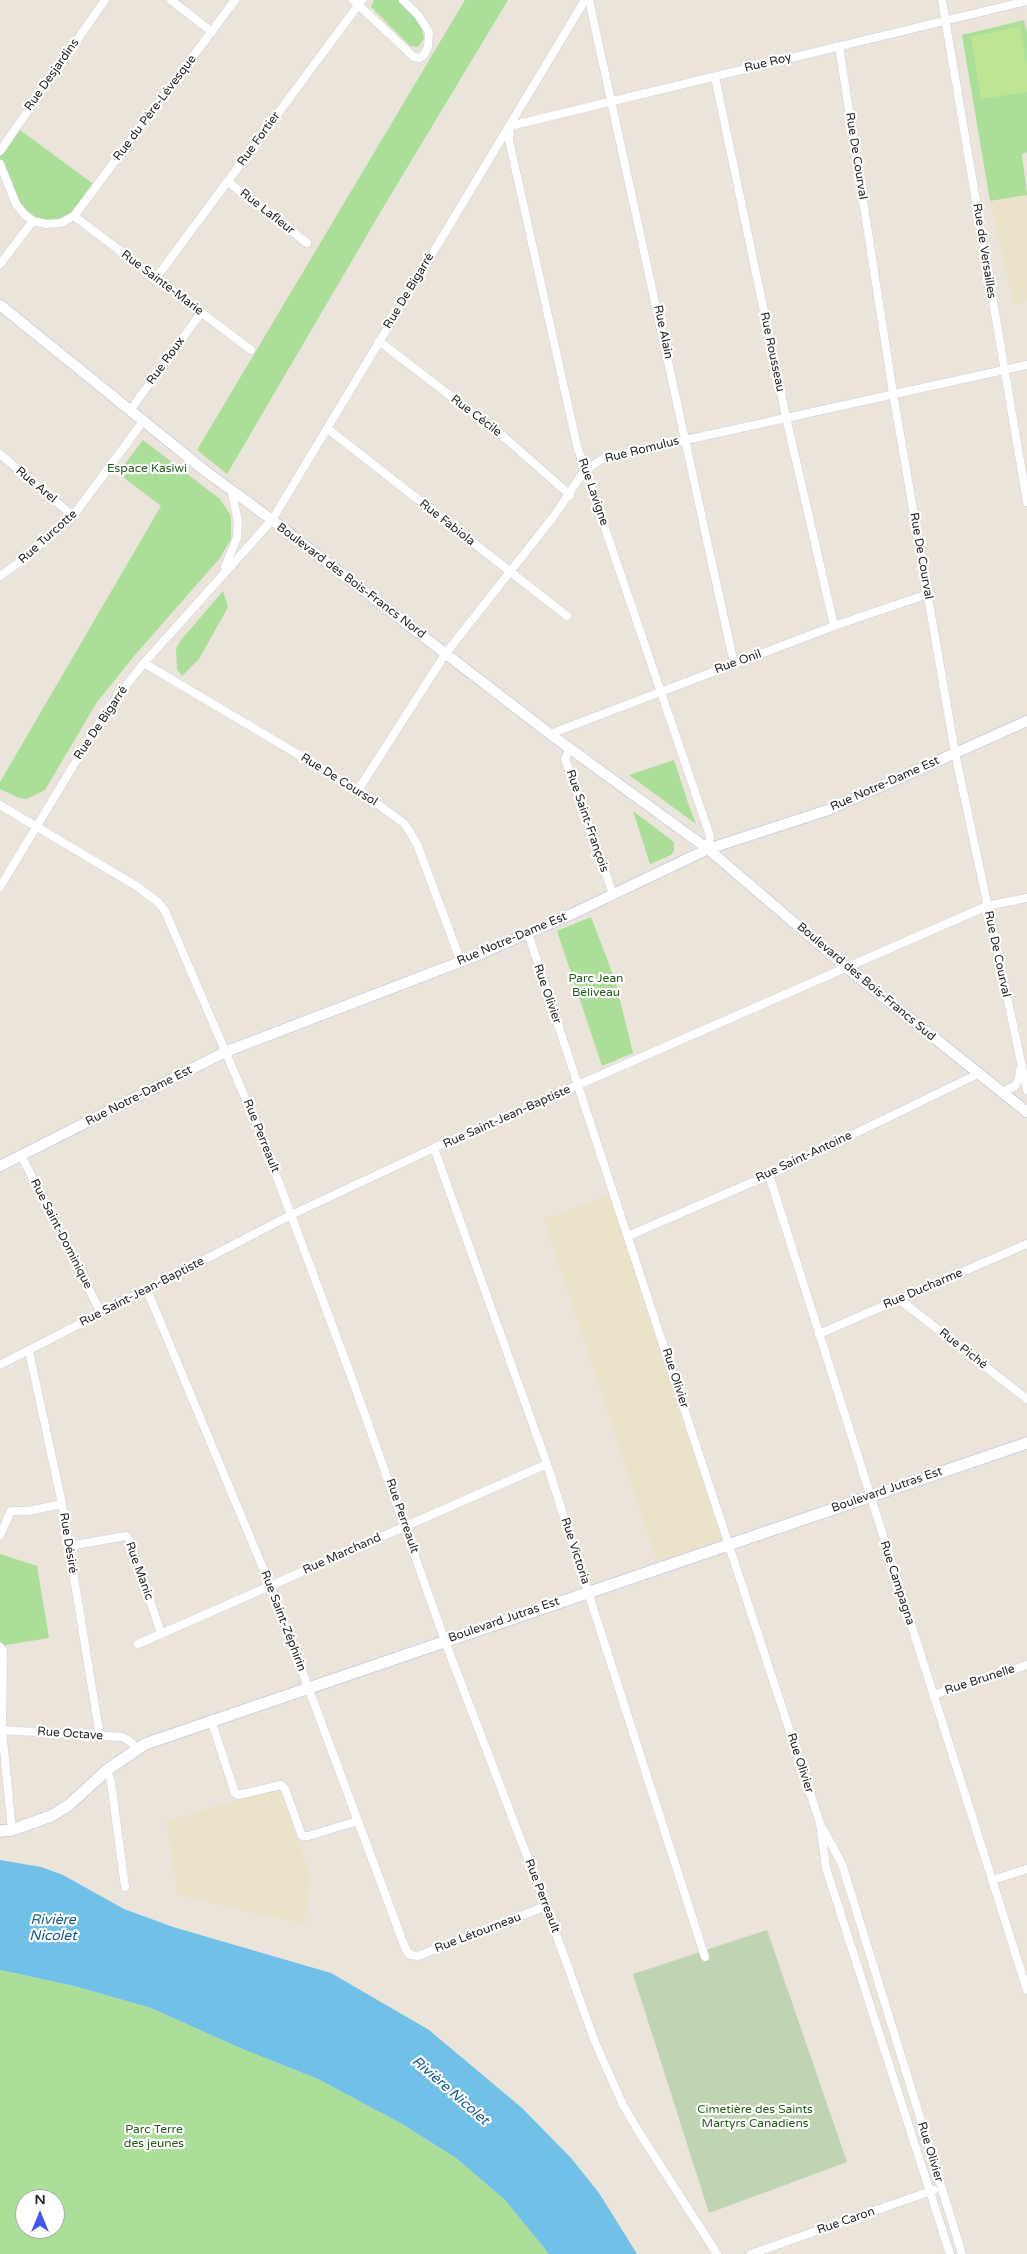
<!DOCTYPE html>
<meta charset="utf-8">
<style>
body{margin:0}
#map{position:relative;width:1027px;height:2254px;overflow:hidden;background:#eae4da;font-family:"Varela Round",sans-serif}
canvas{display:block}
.north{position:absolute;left:15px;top:2189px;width:50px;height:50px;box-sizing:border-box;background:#fff;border:1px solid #a9a9a9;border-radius:50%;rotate:0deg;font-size:14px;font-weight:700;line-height:20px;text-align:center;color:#282828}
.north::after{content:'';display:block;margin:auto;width:18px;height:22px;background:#4155f0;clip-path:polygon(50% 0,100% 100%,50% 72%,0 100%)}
</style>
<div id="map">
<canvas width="1027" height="2254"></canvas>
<div class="north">N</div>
</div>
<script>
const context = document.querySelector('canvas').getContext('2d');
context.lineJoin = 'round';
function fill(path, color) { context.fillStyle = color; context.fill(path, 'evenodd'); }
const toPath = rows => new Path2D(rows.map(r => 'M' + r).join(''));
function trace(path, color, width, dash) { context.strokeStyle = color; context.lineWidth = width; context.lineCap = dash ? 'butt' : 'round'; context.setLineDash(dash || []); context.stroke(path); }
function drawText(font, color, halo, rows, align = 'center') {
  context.font = font + ' "Varela Round",sans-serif'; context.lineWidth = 4.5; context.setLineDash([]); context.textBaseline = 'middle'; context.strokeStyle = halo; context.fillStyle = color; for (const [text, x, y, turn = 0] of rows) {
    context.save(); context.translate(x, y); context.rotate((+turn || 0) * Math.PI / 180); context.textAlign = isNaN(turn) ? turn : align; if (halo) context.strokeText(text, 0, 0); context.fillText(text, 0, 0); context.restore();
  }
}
fill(toPath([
 [1027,195,1027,301,1014,304,990,201],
 [615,1193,729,1544,659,1568,544,1219],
 [280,1788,311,1879,304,1924,178,1895,166,1821]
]), '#ebe2ca');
fill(toPath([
 [374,0,399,0,414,16,422,30,424,38,421,43,418,47,410,46,371,7],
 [465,0,508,0,384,206,227,474,197,450],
 [1024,20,1027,32,1027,152,1022,154,1027,195,990,201,962,35],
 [16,127,96,186,74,216,46,224,24,214,0,164,0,151],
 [143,440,220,499,231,516,231,539,220,558,135,655,97,702,45,790,27,799,19,798,0,789,0,782,161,506,118,473],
 [223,591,228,607,199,659,182,676,177,669,176,649,181,640],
 [674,760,688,803,696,824,629,775],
 [633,811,674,842,674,851,671,855,650,864],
 [591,917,615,980,633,1053,602,1066,557,931],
 [0,1554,37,1566,49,1638,0,1646],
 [0,1970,74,1986,151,2008,240,2048,318,2079,402,2124,456,2158,505,2200,549,2254,0,2254],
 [25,2199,55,2199,55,2229,25,2229]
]), '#abde98');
fill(toPath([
 [767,1930,847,2162,709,2213,633,1974]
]), '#c0d3b2');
fill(toPath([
 [1020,26,1027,64,1027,92,981,99,971,37]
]), '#bde594');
fill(toPath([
 [0,1860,41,1867,63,1875,124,1909,173,1927,331,1973,429,2030,522,2108,571,2158,599,2193,637,2254,549,2254,505,2200,456,2158,402,2124,318,2079,240,2048,151,2008,74,1986,0,1970]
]), '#71c0e8');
const minor = toPath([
 [171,0,212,32],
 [353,0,414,57,419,58,424,55,428,47,429,32,418,15,403,0],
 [589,0,734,664],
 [942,0,1027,502],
 [839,46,893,393,955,753,1027,1090],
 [715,77,786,417,834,626],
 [0,151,105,0],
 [0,164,16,204,24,214,33,221],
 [228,182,307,243],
 [74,216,251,350],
 [0,264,33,221,46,224,61,223,74,216,235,0],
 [156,278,362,0],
 [379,341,504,437,570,495],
 [131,409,201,313],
 [328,429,567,616],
 [0,454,73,516],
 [225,567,237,538,238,521,231,489],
 [0,576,20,562,73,516,144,420],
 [144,663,358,790,405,824,417,844,461,962],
 [550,734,834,626,928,594],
 [570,749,565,759,613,894],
 [358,790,446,653,554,516,584,471,604,458,1027,365],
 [0,805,138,887,159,903,165,911,262,1137,354,1384,445,1641,546,1906,595,2042,623,2105,639,2132,717,2254],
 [708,849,710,836,577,446,509,140,510,126,1027,1],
 [0,887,107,710,144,663,272,520,585,0],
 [528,933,820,1823,826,1868,950,2254],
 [1002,1092,1015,1086,1019,1079,1020,1070],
 [434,1148,547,1464,705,1957],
 [21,1155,101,1313],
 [769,1175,1027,1990],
 [628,1236,769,1175,978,1074],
 [147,1290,270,1585,406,1950,410,1955,418,1956,546,1906],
 [899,1299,1027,1399],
 [819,1334,1027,1244],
 [29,1351,62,1504,100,1737],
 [0,1365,291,1215,434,1148,987,906,1027,898],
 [0,1535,11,1511,28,1511,62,1504],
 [69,1546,126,1536,129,1539,161,1633],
 [138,1644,547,1464],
 [0,1647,3,1651,2,1730,12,1830],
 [933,1695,1027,1665],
 [211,1720,235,1793,238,1795,281,1785,285,1789,302,1836,308,1836,358,1821],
 [0,1730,122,1737,128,1740,137,1748],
 [107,1770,111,1782,125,1887],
 [823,1829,842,1864,962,2254],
 [992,1880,1027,1869],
 [751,2254,934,2190]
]);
const tertiary = toPath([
 [0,305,204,470,272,520,550,734,708,849,847,968,1027,1112],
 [0,1166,225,1052,478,955,572,914,708,849,828,810,1027,721]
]);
const secondary = toPath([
 [0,1831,12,1830,51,1816,69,1805,107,1770,145,1744,1027,1443]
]);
trace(minor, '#cfd1e0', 9);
trace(tertiary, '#cfd1e0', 12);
trace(secondary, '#cfd1e0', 13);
trace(minor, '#fff', 8);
trace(tertiary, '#fff', 10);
trace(secondary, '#fff', 11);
drawText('12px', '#282828', '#fff', [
 ["Rue Roy",768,63,-14],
 ["Rue Desjardins",52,75,-55],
 ["Rue du Père-Lévesque",155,108,-53],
 ["Rue Fortier",259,139,-54],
 ["Rue De Courval",856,156,81],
 ["Rue Lafleur",267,212,38],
 ["Rue de Versailles",984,251,81],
 ["Rue Sainte-Marie",162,283,37],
 ["Rue De Bigarré",409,291,-59],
 ["Rue Alain",663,332,78],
 ["Rue Rousseau",772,352,78],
 ["Rue Roux",166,361,-54],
 ["Rue Cécile",476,416,37],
 ["Rue Romulus",642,450,-14],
 ["Rue Arel",36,485,40],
 ["Rue Lavigne",593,492,71],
 ["Rue Fabiola",447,523,38],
 ["Rue Turcotte",48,537,-42],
 ["Rue De Courval",921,556,80],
 ["Boulevard des Bois-Francs Nord",351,581,37],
 ["Rue Onil",738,662,-20],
 ["Rue De Bigarré",101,723,-56],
 ["Rue De Coursol",339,780,32],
 ["Rue Notre-Dame Est",885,784,-24],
 ["Rue Saint-François",587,821,71],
 ["Rue Notre-Dame Est",512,939,-23],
 ["Rue De Courval",997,954,78],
 ["Boulevard des Bois-Francs Sud",866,982,40],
 ["Rue Olivier",547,994,71],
 ["Rue Notre-Dame Est",139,1096,-27],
 ["Rue Saint-Jean-Baptiste",507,1117,-24],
 ["Rue Perreault",261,1136,68],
 ["Rue Saint-Antoine",804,1157,-25],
 ["Rue Saint-Dominique",61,1234,63],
 ["Rue Ducharme",923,1289,-23],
 ["Rue Saint-Jean-Baptiste",142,1292,-27],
 ["Rue Piché",963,1349,38],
 ["Rue Olivier",675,1378,72],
 ["Boulevard Jutras Est",887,1490,-19],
 ["Rue Perreault",402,1516,71],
 ["Rue Désiré",68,1543,81],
 ["Rue Victoria",575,1551,72],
 ["Rue Marchand",342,1554,-24],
 ["Rue Manic",139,1571,70],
 ["Rue Campagna",897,1583,72],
 ["Boulevard Jutras Est",504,1620,-19],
 ["Rue Saint-Zéphirin",283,1621,69],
 ["Rue Brunelle",980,1680,-18],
 ["Rue Octave",70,1734,4],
 ["Rue Olivier",800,1763,72],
 ["Rue Perreault",542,1896,69],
 ["Rue Létourneau",478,1933,-21],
 ["Rue Olivier",930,2152,73],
 ["Rue Caron",846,2221,-19]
]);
drawText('12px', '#26601d', '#fff', [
 ["Espace Kasiwi",147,469],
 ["Parc Jean",596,979],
 ["Béliveau",596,993],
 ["Cimetière des Saints",755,2110],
 ["Martyrs Canadiens",755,2124],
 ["Parc Terre",154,2130],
 ["des jeunes",154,2144]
]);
drawText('italic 14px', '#145c90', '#fff', [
 ["Rivière",53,1920],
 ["Nicolet",53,1936],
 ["Rivière Nicolet",450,2091,41]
]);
</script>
